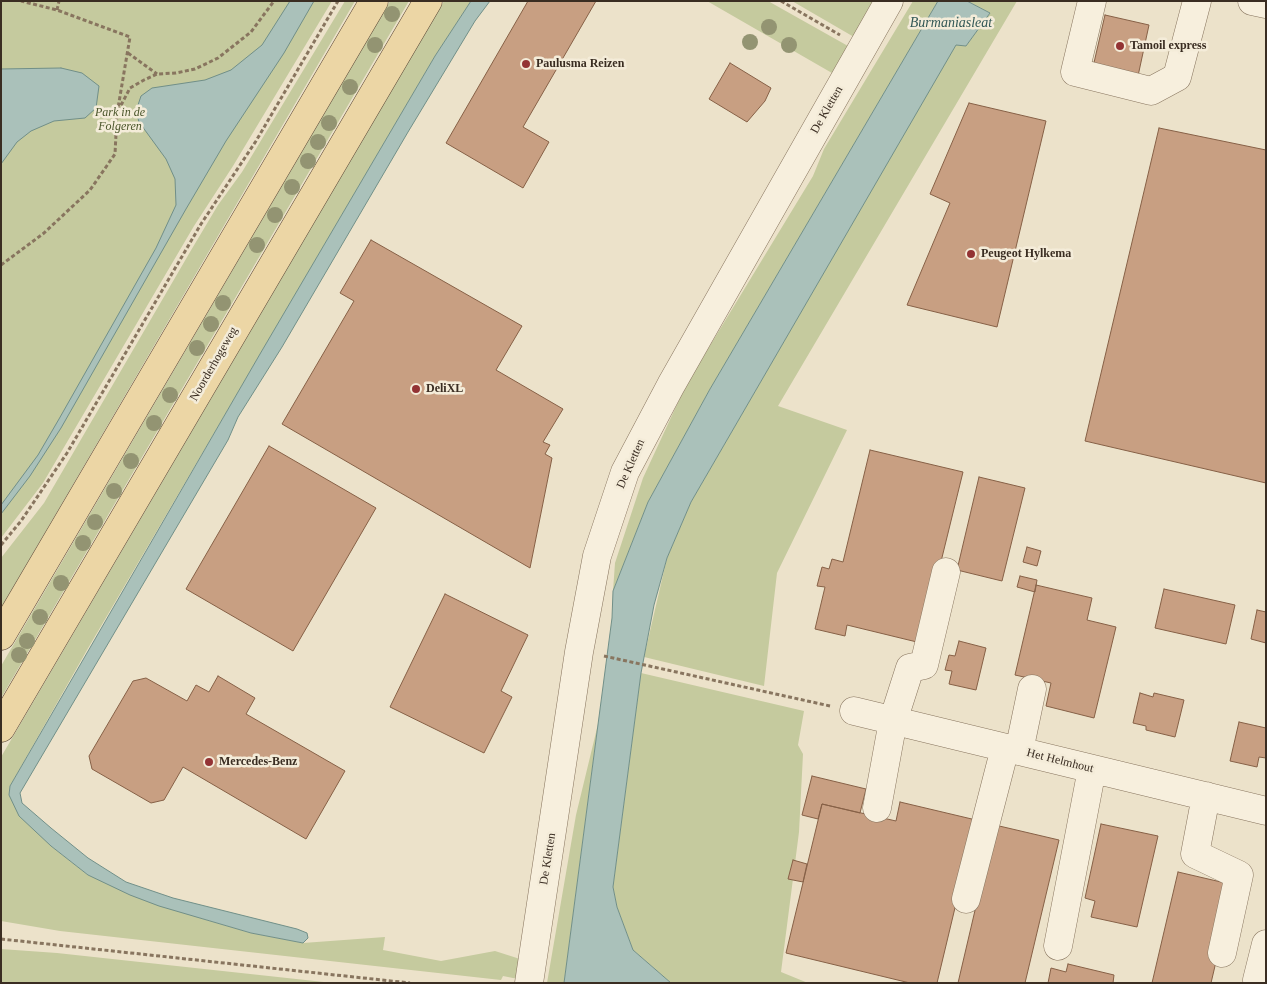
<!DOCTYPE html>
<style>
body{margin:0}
#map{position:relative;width:1267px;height:984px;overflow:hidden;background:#ece2ca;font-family:"Times New Roman",serif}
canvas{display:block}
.frame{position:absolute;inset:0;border:2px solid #3a2d22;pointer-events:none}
</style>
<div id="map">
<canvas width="1267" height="984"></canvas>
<div class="frame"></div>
</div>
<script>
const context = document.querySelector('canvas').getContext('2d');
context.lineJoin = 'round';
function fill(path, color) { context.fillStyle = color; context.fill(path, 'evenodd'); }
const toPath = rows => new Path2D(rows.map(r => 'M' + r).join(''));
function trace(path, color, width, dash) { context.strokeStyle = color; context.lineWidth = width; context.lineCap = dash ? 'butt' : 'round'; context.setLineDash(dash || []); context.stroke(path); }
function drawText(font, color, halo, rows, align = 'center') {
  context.font = font + ' "Times New Roman",serif'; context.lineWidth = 5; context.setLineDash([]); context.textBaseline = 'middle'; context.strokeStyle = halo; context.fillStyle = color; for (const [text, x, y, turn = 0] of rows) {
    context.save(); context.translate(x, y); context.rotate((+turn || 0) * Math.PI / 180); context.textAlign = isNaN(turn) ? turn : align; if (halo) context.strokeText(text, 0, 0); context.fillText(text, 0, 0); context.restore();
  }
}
fill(toPath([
 [1,1,332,1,233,166,194,226,43,483,1,538],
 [345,1,355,1,1,608,1,558,44,503,190,252,218,205,242,172],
 [390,1,409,1,1,698,1,666],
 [444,1,471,1,435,56,87,650,10,786,9,795,51,846,88,875,204,919,251,933,303,943,385,937,383,950,441,961,495,951,520,959,518,979,503,976,501,980,60,931,1,921,1,757],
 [707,1,768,1,848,46,832,73],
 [792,1,845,2,874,1,854,37],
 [913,1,938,1,710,389,648,502,613,591,615,563,643,478,686,385,813,176,824,149],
 [967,1,1017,1,778,406,847,430,777,573,764,686,644,657,667,558,691,502,956,44,966,46,990,13],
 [641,673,804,711,798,745,803,754,799,832,781,972,808,983,671,983,633,950,617,907,613,887],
 [598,724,564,983,547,983,576,815],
 [1,949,57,953,333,983,1,983]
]), '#c5ca9e');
const water = toPath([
 [290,1,314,1,284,53,226,141,186,209,61,428,30,476,1,514,1,505,38,455,59,419,156,248,176,205,175,179,166,159,139,122,136,111,141,96,152,88,205,80,231,70,262,45,290,1],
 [471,1,490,1,475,21,408,132,282,347,238,417,228,440,20,793,22,803,51,828,88,858,126,882,173,898,297,929,307,933,308,938,303,943,251,933,159,906,130,895,88,875,51,846,19,816,9,795,10,786,260,354,435,56,471,1],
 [938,1,967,1,990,13,966,46,956,45,691,502,667,558,654,605,641,673,613,887,617,907,633,950,671,983,564,983,612,618,613,591,648,502,710,389,938,1],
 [61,68,82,73,99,86,96,108,85,118,54,121,31,131,17,142,1,164,1,69,61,68]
]);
fill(water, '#aac1ba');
trace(water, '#718f88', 1);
const building = toPath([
 [528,1,596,1,523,127,549,142,523,188,446,143,528,1],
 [1105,15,1149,25,1138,76,1093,67,1105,15],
 [730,63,771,88,765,101,747,122,709,99,730,63],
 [969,103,1046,121,997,327,907,305,950,203,930,194,969,103],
 [1159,128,1266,150,1266,483,1085,441,1159,128],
 [371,240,522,326,496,370,563,409,543,442,550,445,545,454,552,458,530,568,282,424,354,301,340,293,371,240],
 [269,446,376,508,293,651,186,589,269,446],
 [870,450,963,472,921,643,847,625,845,636,815,629,825,587,817,586,822,567,829,569,832,559,843,562,870,450],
 [979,477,1025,488,1002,581,957,570,979,477],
 [1027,547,1041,551,1037,566,1023,562,1027,547],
 [1020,576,1037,580,1035,592,1017,587,1020,576],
 [1036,585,1092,598,1087,620,1116,627,1094,718,1046,706,1051,683,1015,675,1036,585],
 [1164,589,1235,605,1226,644,1155,628,1164,589],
 [445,594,528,635,501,691,512,697,484,753,390,707,445,594],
 [1257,610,1266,612,1266,643,1251,639,1257,610],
 [959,641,986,648,976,690,949,684,952,671,945,670,949,655,955,656,959,641],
 [218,676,255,698,246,714,345,771,306,839,183,767,164,800,151,803,92,769,89,756,133,681,146,678,187,701,196,685,209,692,218,676],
 [1140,693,1153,697,1154,693,1184,700,1175,737,1146,730,1146,726,1133,723,1140,693],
 [1239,722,1266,728,1266,758,1259,757,1257,767,1230,761,1239,722],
 [812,776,866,789,860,813,822,804,818,819,802,815,812,776],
 [900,802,976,820,937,983,910,983,786,953,822,804,896,821,900,802],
 [1101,824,1158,836,1137,927,1091,917,1095,901,1085,898,1101,824],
 [995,825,1059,840,1025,983,958,983,995,825],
 [793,860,807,864,803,882,788,879,793,860],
 [1178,872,1234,885,1211,983,1152,983,1178,872],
 [1068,964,1114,975,1113,983,1048,983,1051,968,1066,972,1068,964]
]);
fill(building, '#c89f82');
trace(building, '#866046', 1);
const minor = toPath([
 [1092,1,1075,72,1151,91,1177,77,1197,1],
 [1252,1,1266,4],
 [854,711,1266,811],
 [1019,751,1032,689],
 [1206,796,1195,854,1239,875,1222,953],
 [877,808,893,721,910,668,924,665,946,572],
 [966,899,1005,748],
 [1058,946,1092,769],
 [1257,980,1266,944],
 [529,983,579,652,597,556,625,472,671,385,889,1]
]);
const major = toPath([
 [1,636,374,1],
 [1,728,428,1]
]);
trace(minor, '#88755f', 29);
trace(major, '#564333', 29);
trace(toPath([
 [781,1,840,35],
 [57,10,59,1],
 [128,53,157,74],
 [118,111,130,88,144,80,157,74,176,73,195,69,218,58,251,32,274,1],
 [1,265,44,233,90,190,115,154,117,114,130,37,57,10,21,1],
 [1,545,21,521,67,453,201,224,256,141,338,1],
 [604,656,830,706],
 [1,939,410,983]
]), '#88755f', 3, [4, 2.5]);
trace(minor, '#f7efdd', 28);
trace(major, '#ecd6a5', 28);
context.fillStyle = '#939472';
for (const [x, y] of [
 [392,14],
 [769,27],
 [750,42],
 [375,45],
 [789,45],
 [350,87],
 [329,123],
 [318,142],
 [308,161],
 [292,187],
 [275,215],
 [257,245],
 [223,303],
 [211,324],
 [197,348],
 [170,395],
 [154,423],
 [131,461],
 [114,491],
 [95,522],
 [83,543],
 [61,583],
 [40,617],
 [27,641],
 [19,655]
]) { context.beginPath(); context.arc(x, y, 8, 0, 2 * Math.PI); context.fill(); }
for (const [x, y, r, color] of [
 [1120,46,5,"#933334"],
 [526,64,5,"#933334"],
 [971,254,5,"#933334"],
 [416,389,5,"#933334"],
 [209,762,5,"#933334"]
]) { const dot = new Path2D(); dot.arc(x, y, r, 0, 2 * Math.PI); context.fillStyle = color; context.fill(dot); trace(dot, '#f4ecd9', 2); }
drawText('bold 12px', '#3a2d22', '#f4ecd9', [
 ["Tamoil express",1130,46],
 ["Paulusma Reizen",536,64],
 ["Peugeot Hylkema",981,254],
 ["DeliXL",426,389],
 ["Mercedes-Benz",219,762]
], 'left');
drawText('12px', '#3a2d22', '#f4ecd9', [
 ["De Kletten",827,110,-60],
 ["Noorderhogeweg",214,364,-60],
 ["De Kletten",631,464,-66],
 ["Het Helmhout",1060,761,14],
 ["De Kletten",548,859,-81]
]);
drawText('italic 12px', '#4a552a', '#f4ecd9', [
 ["Park in de",120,113],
 ["Folgeren",120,127]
]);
drawText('italic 14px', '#325856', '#f4ecd9', [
 ["Burmaniasleat",951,23]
]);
</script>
